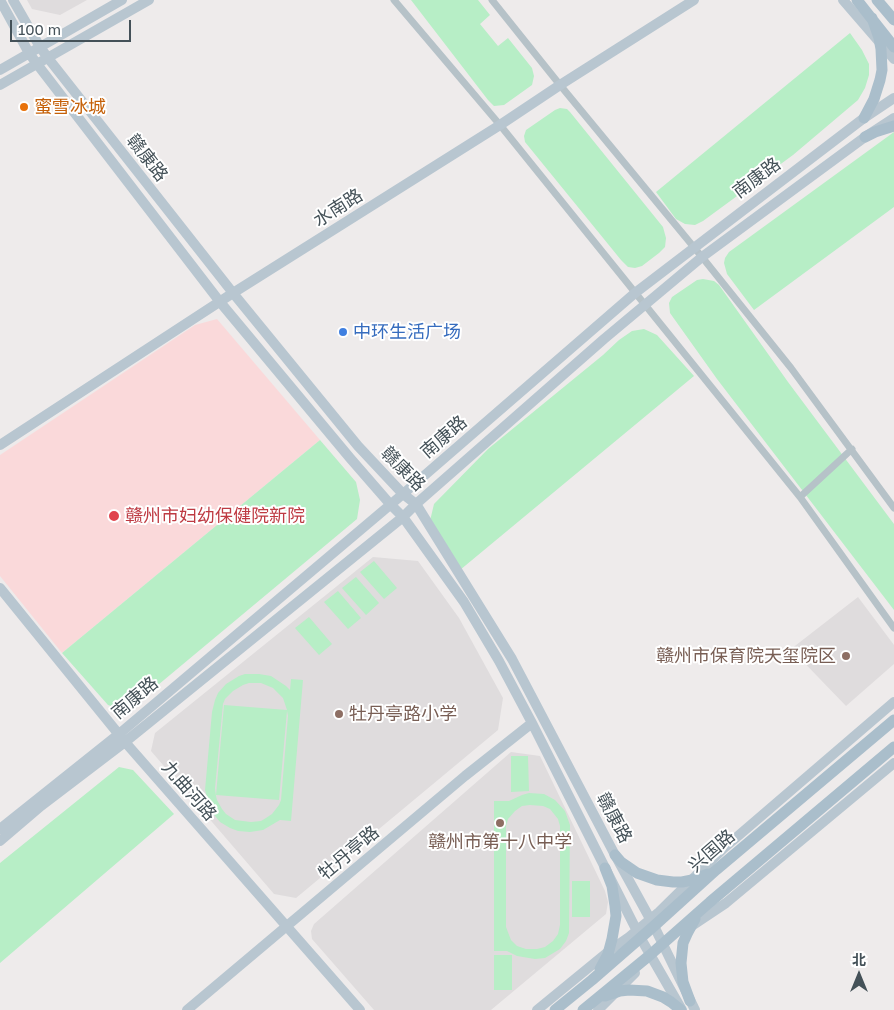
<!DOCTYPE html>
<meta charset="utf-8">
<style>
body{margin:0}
#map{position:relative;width:894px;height:1010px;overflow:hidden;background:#eeebeb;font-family:"Golos Text","Noto Sans SC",sans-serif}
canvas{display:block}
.north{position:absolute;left:834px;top:950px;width:50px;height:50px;-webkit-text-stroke:4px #fff;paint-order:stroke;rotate:0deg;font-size:14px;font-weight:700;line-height:20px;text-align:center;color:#445158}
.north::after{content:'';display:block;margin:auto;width:18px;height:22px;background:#445158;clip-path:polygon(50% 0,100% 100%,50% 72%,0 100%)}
.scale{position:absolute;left:10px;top:20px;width:121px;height:22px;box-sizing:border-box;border:2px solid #445158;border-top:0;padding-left:6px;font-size:15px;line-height:18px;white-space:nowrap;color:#445158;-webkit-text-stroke:4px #fff;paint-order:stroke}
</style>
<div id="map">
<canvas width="894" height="1010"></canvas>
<div class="north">北</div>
<div class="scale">100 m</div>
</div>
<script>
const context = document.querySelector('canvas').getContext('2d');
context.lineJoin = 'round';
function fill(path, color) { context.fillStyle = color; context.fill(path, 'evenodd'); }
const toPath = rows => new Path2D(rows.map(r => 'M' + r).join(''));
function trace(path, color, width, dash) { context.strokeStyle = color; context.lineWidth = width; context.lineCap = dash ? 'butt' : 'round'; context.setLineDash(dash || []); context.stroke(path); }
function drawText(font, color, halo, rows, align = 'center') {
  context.font = font + ' "Golos Text","Noto Sans SC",sans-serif'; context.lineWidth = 4; context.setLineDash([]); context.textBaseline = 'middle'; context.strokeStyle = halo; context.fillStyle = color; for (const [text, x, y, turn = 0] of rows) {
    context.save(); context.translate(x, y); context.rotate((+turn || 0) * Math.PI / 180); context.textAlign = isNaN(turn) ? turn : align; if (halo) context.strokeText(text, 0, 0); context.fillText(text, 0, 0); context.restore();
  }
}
fill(toPath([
 [27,0,87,0,60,15,32,9],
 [373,557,418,561,459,618,503,698,498,730,296,898,274,894,151,751,155,733],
 [858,597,894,645,894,664,846,706,791,649],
 [511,752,540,756,605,891,608,902,606,914,491,1010,374,1010,312,939,311,931,314,924]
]), '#dfdcdd');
fill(toPath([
 [217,319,320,440,62,653,0,576,0,455,195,325]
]), '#fad9da');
fill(toPath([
 [411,0,478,0,490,15,480,24,498,46,508,38,532,68,534,76,532,85,504,105,494,106,488,100],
 [850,33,862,50,869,64,869,75,865,88,858,100,793,155,703,221,695,225,685,224,676,219,656,192],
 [560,108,567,109,570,112,663,227,666,238,665,247,659,253,642,266,635,268,628,267,621,260,525,142,524,136,526,130,555,110],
 [894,132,894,207,754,310,727,274,724,263,725,258,729,252],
 [703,279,714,281,719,285,788,382,894,524,894,610,717,379,670,313,669,303,672,297,697,280],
 [644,329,657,335,694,376,460,570,429,525,434,504,488,449,603,355,619,340,632,331],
 [320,440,356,482,360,500,357,519,134,705,120,709,108,705,62,653],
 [374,561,397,588,384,599,360,572],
 [356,577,379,603,366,615,342,588],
 [338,591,361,618,348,629,324,602],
 [309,617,332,644,319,655,295,628],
 [245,674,259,674,271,676,286,686,290,690,291,679,303,680,291,821,280,820,263,830,250,832,238,831,230,828,220,822,211,811,205,790,212,712,215,700,218,693,226,684,239,676],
 [249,683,261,683,273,688,283,698,287,710,224,705,216,795,279,800,287,711,288,716,281,800,279,805,272,814,266,818,261,821,251,822,235,820,226,814,222,809,217,800,216,796,215,788,223,704,225,699,233,691,243,685],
 [511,756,528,756,529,791,511,792],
 [119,767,133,770,174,814,0,963,0,863],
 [529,793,544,794,555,800,565,811,570,825,569,933,566,941,560,949,545,958,535,959,517,956,507,951,494,951,494,801,509,801,522,795],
 [530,805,543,806,550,809,558,819,560,826,560,925,558,934,553,941,545,947,537,949,526,949,517,946,511,940,506,927,506,826,508,819,515,811,522,806],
 [572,881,590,881,590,917,572,917],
 [494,955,512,955,512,990,494,990]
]), '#b7eec6');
trace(toPath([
 [394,0,500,125,800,497,894,628],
 [492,0,560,85,702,257,791,368,894,508],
 [800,497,852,449]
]), '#b6c2c8', 7);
trace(toPath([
 [0,0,29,53,37,64,220,302,350,458,390,504,403,517,464,602,499,661,532,723,640,937,682,1010],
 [13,0,40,47,48,58,233,293,358,446,403,494,416,504,512,659,615,855,654,926,695,1010],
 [843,0,894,59],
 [0,70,122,0],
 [0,85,149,0],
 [0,445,233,293,500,125,560,85,694,0],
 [0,588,125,742,360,1010],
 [0,829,119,734,403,494,635,293,864,118,894,98],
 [0,841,41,806,125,742,403,517,416,504,604,339,702,257,865,137,894,118],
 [690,927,726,903,894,763],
 [187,1010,465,776,532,723],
 [537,1010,609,951,629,937,659,912,724,848,894,702],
 [598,1010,635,973]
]), '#b8c6d0', 10);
trace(toPath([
 [857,0,894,47],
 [877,0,894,20],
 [864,118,874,99,880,80,882,70,881,49,879,38,872,18],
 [865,137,875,132,894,126],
 [615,855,621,862,637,873,657,880,673,882,682,882,692,880,708,874],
 [600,969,608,954,612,939,616,916,615,906,612,886,605,868],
 [605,996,620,991,629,990,647,991,663,997,671,1002,681,1010],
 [690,1001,683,982,681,963,683,943,687,934,695,919],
 [555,1010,592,980,654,926,716,870,894,720],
 [583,1010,650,955,710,902,894,747]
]), '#aabecb', 11);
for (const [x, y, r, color] of [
 [24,107,5,"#e8710a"],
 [343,332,5,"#3f7fe0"],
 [114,516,6,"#e0444e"],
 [846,656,5,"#8d6e63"],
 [339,714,5,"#8d6e63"],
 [500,823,5,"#8d6e63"]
]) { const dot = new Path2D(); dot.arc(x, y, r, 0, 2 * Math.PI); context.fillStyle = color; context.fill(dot); trace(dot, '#fff', 2); }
drawText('18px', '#c56008', '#fff', [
 ["蜜雪冰城",34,107]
], 'left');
drawText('18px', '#445158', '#fff', [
 ["赣康路",147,158,52],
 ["南康路",757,178,-37],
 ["水南路",338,208,-32],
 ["南康路",444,437,-41],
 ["赣康路",403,469,45],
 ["南康路",135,698,-40],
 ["九曲河路",189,791,49],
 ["赣康路",614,818,62],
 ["兴国路",712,851,-41],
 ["牡丹亭路",349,853,-40]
]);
drawText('18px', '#366cbe', '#fff', [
 ["中环生活广场",353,332]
], 'left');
drawText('18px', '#be3a42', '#fff', [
 ["赣州市妇幼保健院新院",125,516]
], 'left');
drawText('18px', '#785e54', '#fff', [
 ["赣州市保育院天玺院区",836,656],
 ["牡丹亭路小学",349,714,"left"],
 ["赣州市第十八中学",500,842,"center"]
], 'right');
</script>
